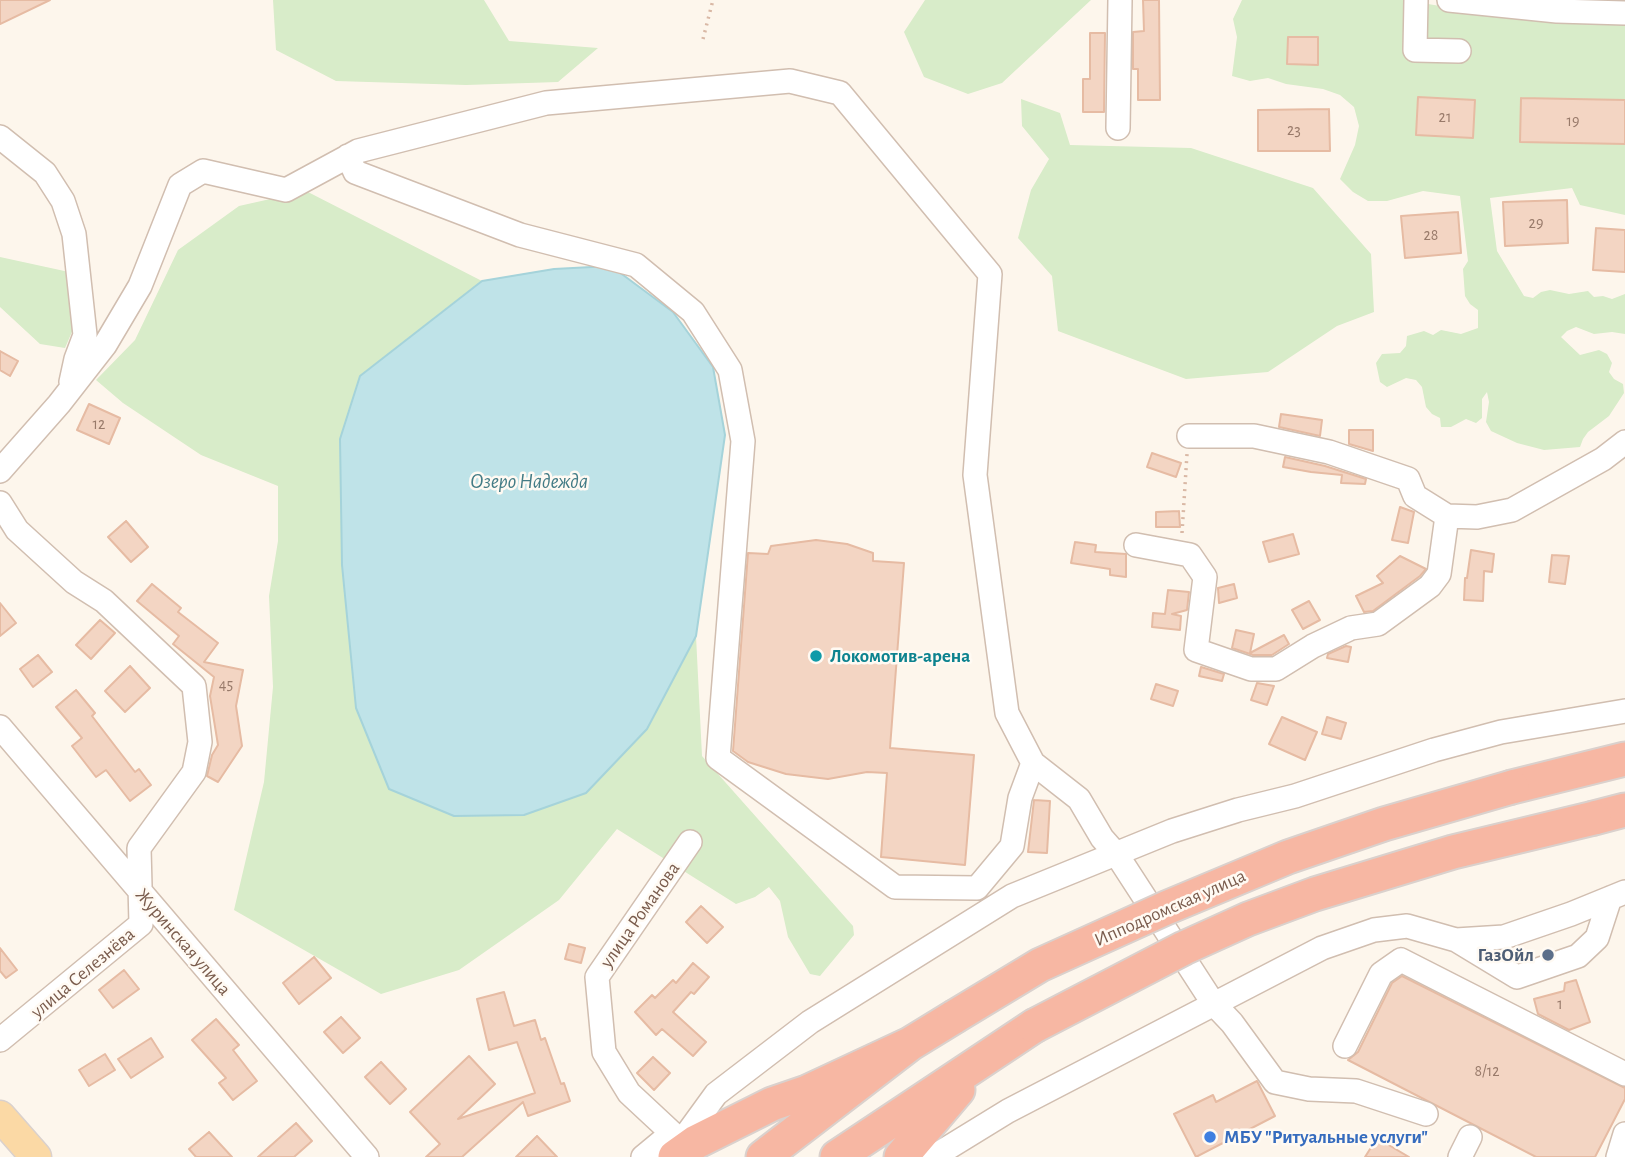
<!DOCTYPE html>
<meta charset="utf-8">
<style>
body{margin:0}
canvas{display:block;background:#fdf6ec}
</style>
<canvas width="1625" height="1157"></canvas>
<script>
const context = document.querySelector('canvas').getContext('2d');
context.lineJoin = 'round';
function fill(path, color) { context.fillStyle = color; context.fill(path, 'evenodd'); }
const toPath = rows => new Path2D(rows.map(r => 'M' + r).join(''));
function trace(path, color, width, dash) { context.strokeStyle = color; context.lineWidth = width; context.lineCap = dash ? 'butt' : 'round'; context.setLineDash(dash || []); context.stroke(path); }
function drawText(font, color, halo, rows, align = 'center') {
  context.font = font + ' "Alegreya Sans",sans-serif'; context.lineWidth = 5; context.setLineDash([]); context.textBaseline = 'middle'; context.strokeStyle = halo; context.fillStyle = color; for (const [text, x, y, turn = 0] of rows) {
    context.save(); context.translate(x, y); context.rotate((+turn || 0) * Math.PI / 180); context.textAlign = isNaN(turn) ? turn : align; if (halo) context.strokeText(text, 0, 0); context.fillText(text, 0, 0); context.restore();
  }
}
fill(toPath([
 [273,0,484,0,509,41,598,48,558,82,466,85,336,81,276,50],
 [925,0,1091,0,1002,83,968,94,924,77,904,32],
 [1242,0,1404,0,1452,8,1481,0,1625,0,1625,215,1580,205,1572,188,1490,198,1497,251,1524,296,1533,298,1541,292,1550,290,1569,294,1588,291,1594,297,1603,296,1612,299,1625,294,1625,334,1612,332,1594,334,1576,327,1567,331,1561,337,1580,355,1599,350,1607,354,1612,363,1609,372,1614,379,1623,384,1624,393,1609,416,1588,432,1583,439,1580,447,1544,450,1517,443,1491,431,1486,422,1489,402,1487,392,1482,399,1482,418,1476,423,1466,419,1451,427,1441,427,1440,418,1432,414,1426,407,1422,387,1416,380,1406,378,1387,387,1380,382,1376,363,1382,354,1400,353,1406,346,1407,336,1424,331,1433,335,1441,330,1461,334,1478,328,1478,310,1470,304,1465,296,1463,269,1468,261,1460,196,1423,191,1387,201,1368,201,1353,192,1340,179,1355,145,1359,126,1354,107,1340,95,1323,89,1286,84,1268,78,1250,81,1232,76,1237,37,1233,19],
 [1021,99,1060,113,1070,145,1191,148,1313,188,1371,254,1374,312,1337,326,1268,372,1186,379,1058,331,1052,276,1018,238,1031,190,1049,159,1022,126],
 [306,191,482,281,360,376,389,789,454,816,524,815,647,729,696,636,702,756,853,926,854,935,820,976,810,974,788,937,780,901,769,887,755,897,736,904,617,829,559,900,459,970,381,994,234,910,264,782,273,687,269,596,278,541,278,486,201,455,123,403,96,380,135,340,178,250,239,206],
 [0,257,69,272,74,327,65,348,40,344,0,307]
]), '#d8ecc9');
const water = toPath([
 [611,266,673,312,713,367,725,435,696,636,647,729,586,793,524,815,454,816,389,789,356,708,342,565,340,439,360,376,482,281,554,269,611,266]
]);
fill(water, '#bfe3e8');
trace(water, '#a5d3da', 2);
const building = toPath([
 [0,0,50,0,0,24,0,0],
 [1143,0,1159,0,1160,100,1138,100,1138,69,1133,69,1133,32,1144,31,1143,0],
 [1090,33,1105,33,1104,112,1083,112,1083,79,1090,79,1090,33],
 [1288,37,1318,37,1318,65,1287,64,1288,37],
 [1418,97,1475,100,1473,138,1416,135,1418,97],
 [1521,98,1625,100,1625,144,1520,142,1521,98],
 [1329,109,1330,151,1258,151,1258,110,1329,109],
 [1567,200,1568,243,1505,246,1503,202,1567,200],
 [1458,212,1461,253,1405,258,1401,216,1458,212],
 [1596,228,1625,230,1625,272,1593,270,1596,228],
 [0,351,18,361,10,376,0,370,0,351],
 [89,404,120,418,109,444,77,430,89,404],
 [1281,414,1322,420,1320,436,1279,427,1281,414],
 [1349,430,1373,430,1373,451,1349,444,1349,430],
 [1152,453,1181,463,1176,477,1147,467,1152,453],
 [1285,457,1325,466,1366,479,1365,484,1341,483,1342,475,1311,472,1283,467,1285,457],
 [1400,507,1414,512,1408,543,1392,540,1400,507],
 [1179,511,1180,527,1156,527,1156,512,1179,511],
 [126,521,148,547,131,562,108,537,126,521],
 [1293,534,1299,554,1269,562,1263,542,1293,534],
 [816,540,847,544,873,553,873,561,904,563,890,748,974,755,965,865,881,857,887,773,867,772,828,779,786,774,748,762,733,751,748,553,768,554,771,546,816,540],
 [1075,542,1096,545,1095,552,1126,554,1126,577,1110,575,1110,569,1071,563,1075,542],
 [1471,550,1494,554,1492,572,1484,571,1483,601,1464,600,1465,578,1467,578,1471,550],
 [1552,555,1569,556,1565,584,1549,582,1552,555],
 [1400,556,1426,569,1420,576,1373,611,1364,612,1356,596,1383,583,1377,576,1400,556],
 [152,584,181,608,178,612,218,643,204,662,243,670,236,706,242,746,218,782,207,776,212,755,218,745,210,696,214,677,173,644,179,636,137,601,152,584],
 [1234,584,1237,598,1219,603,1218,588,1234,584],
 [1168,590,1189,592,1187,610,1172,614,1181,616,1180,630,1152,627,1153,613,1165,614,1168,590],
 [1309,601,1320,620,1303,629,1292,610,1309,601],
 [0,603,16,623,0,636,0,603],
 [100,620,115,633,91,659,76,645,100,620],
 [1236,630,1254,634,1250,653,1284,635,1289,644,1272,655,1253,655,1232,648,1236,630],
 [1346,646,1351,647,1348,662,1327,658,1328,654,1346,646],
 [38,655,52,672,33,687,20,669,38,655],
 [130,666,150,688,125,712,105,691,130,666],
 [1201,667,1224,674,1222,681,1199,676,1201,667],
 [1257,683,1274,686,1267,705,1251,700,1257,683],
 [1156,684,1178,691,1173,706,1151,699,1156,684],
 [76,690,95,713,92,716,135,772,139,769,151,785,130,801,106,770,96,777,72,746,82,738,56,707,76,690],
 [1282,717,1317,732,1305,760,1269,744,1282,717],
 [1327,717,1346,723,1341,739,1322,734,1327,717],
 [1034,800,1050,801,1047,853,1028,852,1034,800],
 [701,906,723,927,707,943,686,922,701,906],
 [569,944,585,948,581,963,565,959,569,944],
 [0,948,17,970,6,978,0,971,0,948],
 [314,957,331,978,299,1004,283,983,314,957],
 [693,963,709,977,694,994,691,992,673,1012,706,1042,693,1056,662,1029,656,1035,635,1012,652,995,655,998,673,980,676,983,693,963],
 [124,970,139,989,113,1008,99,990,124,970],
 [1402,976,1625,1088,1625,1099,1595,1157,1536,1157,1348,1060,1358,1052,1392,983,1402,976],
 [1576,980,1590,1022,1569,1030,1538,1014,1534,999,1564,991,1565,983,1576,980],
 [504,992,514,1026,535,1020,541,1040,545,1038,561,1084,564,1083,570,1101,528,1116,523,1102,462,1157,426,1157,440,1144,410,1112,469,1056,495,1084,458,1119,535,1093,517,1042,489,1050,477,999,504,992],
 [341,1017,360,1038,343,1053,324,1032,341,1017],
 [216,1019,239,1045,233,1050,257,1081,233,1100,219,1083,226,1078,192,1040,216,1019],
 [151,1038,163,1057,131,1078,118,1059,151,1038],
 [105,1054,115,1070,89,1086,79,1070,105,1054],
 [653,1057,670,1073,654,1090,637,1073,653,1057],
 [381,1062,406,1089,390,1104,365,1077,381,1062],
 [1257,1081,1275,1116,1196,1157,1174,1114,1213,1095,1216,1102,1257,1081],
 [296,1123,312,1141,294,1157,258,1157,296,1123],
 [209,1132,232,1157,196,1157,189,1149,209,1132],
 [537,1136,557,1157,516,1157,537,1136],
 [1377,1138,1409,1157,1365,1157,1377,1138]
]);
fill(building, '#f3d5c3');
trace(building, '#e6bba3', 2);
const minor = toPath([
 [1416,0,1415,50,1459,51],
 [1449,0,1557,11,1625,13],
 [1118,128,1120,0],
 [0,137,45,173,63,201,74,234,85,335,76,359,71,382],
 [348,156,355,172,520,235,636,265,693,312,730,370,743,441,718,758,895,887,977,888,1012,846,1020,798,1033,763],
 [1189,436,1254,436,1329,452,1408,479,1415,496,1447,516,1477,517,1512,510,1603,459,1625,442],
 [0,471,59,404,105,345,140,286,180,185,203,171,286,190,358,151,546,103,790,81,840,93,990,274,975,475,1007,713,1033,763,1079,799,1102,838,1117,855,1213,1003,1232,1023,1275,1082,1309,1089,1356,1091,1426,1114],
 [0,503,17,530,74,582,104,601,194,686,200,742,194,772,139,848,141,924,0,1040],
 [1136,545,1190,555,1205,577,1196,650,1251,669,1276,669,1313,646,1351,628,1378,624,1430,586,1439,574,1447,516],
 [0,727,367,1157],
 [1456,940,1517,977,1578,956,1597,938,1610,898],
 [1345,1046,1381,974,1401,960,1625,1074],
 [676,1149,716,1094,810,1022,1012,896,1172,831,1238,810,1295,796,1434,750,1501,732,1625,711],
 [643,1157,672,1133,629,1093,604,1052,597,977,690,842],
 [933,1157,1008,1111,1322,948,1374,930,1407,926,1456,940,1504,937,1571,914,1625,892],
 [1460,1157,1470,1137],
 [1618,1157,1625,1134]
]);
const major = toPath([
 [0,1116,36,1157]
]);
const highway = toPath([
 [1512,787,1625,759],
 [1594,818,1625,810],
 [675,1157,696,1142,772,1104,807,1092,910,1044],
 [763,1157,910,1044,954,1017],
 [837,1157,1034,1026],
 [901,1157,958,1090]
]);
trace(minor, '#d1beb0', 26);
trace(major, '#dad1cd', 33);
trace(highway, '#dad1cd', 37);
trace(toPath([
 [703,39,713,0],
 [1182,533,1187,454]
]), '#d9b8a5', 3.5, [2, 5]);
trace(minor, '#fff', 23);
trace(major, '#fbd9a5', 30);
trace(highway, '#f7b7a3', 33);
const highwayBridge = toPath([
 [954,1017,1040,965,1166,908,1288,857,1384,824,1512,787],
 [1034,1026,1184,948,1248,919,1315,894,1453,852,1594,818]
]);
trace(highwayBridge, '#dad1cd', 37, []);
trace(highwayBridge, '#f7b7a3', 33);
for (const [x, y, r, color] of [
 [816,656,7,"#0f9aa8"],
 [1548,955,7,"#5c6f8a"],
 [1210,1137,7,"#3f7fe0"]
]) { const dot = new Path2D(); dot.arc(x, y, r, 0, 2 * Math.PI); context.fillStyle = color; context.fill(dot); trace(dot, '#fffaf3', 2.5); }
drawText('16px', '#987a6a', null, [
 ["21",1445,117],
 ["19",1573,121],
 ["23",1294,130],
 ["29",1536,223],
 ["28",1431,235],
 ["12",99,424],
 ["45",226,684],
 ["1",1560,1004],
 ["8/12",1487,1071]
]);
drawText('bold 19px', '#0d838f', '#fffaf3', [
 ["Локомотив-арена",830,656]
], 'left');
drawText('19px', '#7a5c4d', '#fffaf3', [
 ["Ипподромская улица",1170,908,-24],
 ["улица Романова",640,915,-55],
 ["Журинская улица",183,942,49],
 ["улица Селезнёва",83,973,-40]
]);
drawText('bold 19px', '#4e5e75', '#fffaf3', [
 ["ГазОйл",1534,955]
], 'right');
drawText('bold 19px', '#366cbe', '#fffaf3', [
 ["МБУ \"Ритуальные услуги\"",1224,1137]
], 'left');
drawText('italic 21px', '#437c86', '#fffaf3', [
 ["Озеро Надежда",529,482]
]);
</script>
